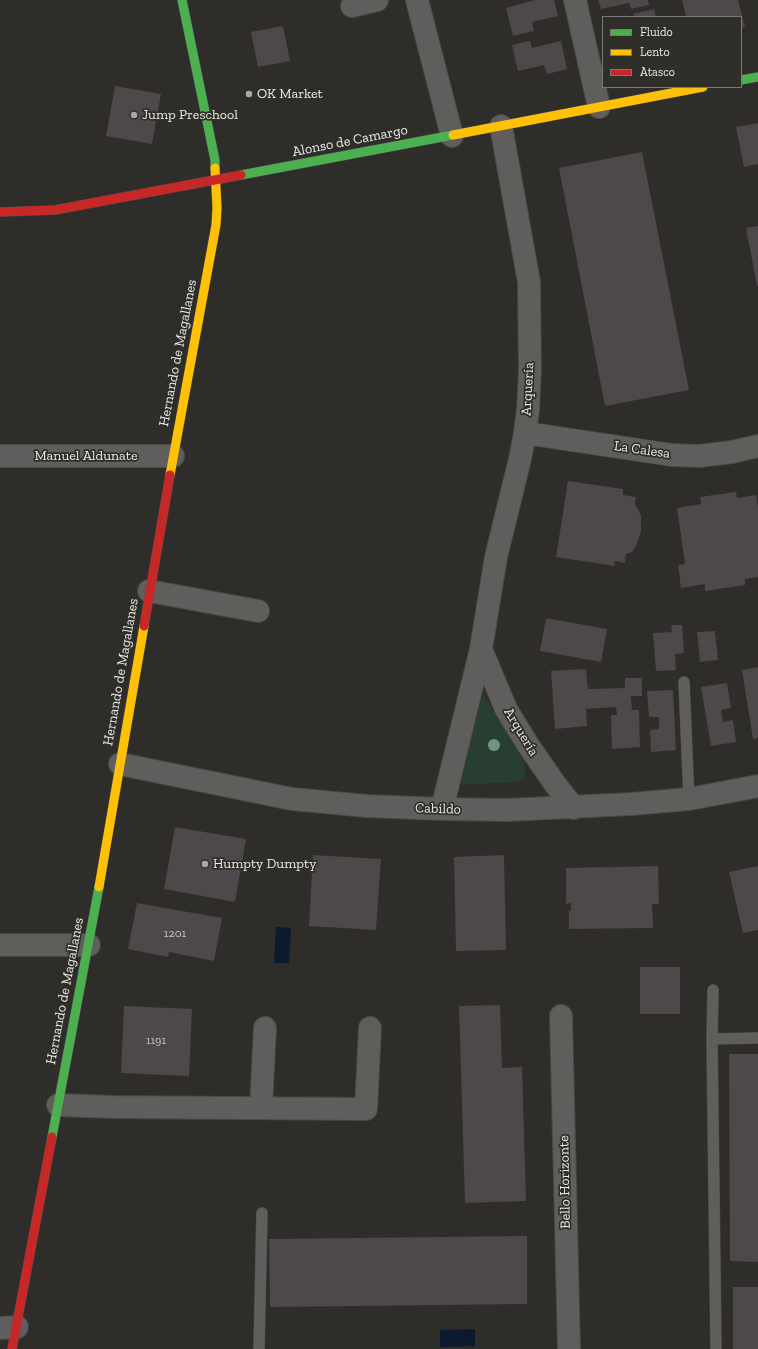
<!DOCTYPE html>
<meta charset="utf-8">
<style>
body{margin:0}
#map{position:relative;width:758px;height:1349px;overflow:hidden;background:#2e2d2a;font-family:"Zilla Slab",serif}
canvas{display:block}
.legend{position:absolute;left:602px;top:16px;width:140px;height:72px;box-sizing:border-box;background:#2f2e29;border:1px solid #7a7975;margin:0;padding:5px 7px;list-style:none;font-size:12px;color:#eaeae7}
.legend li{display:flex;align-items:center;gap:8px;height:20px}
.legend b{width:20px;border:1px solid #7a7975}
</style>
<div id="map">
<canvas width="758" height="1349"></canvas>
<ul class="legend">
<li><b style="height:5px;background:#4caf50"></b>Fluido</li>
<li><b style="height:5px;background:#ffc107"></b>Lento</li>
<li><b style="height:5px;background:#c62828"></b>Atasco</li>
</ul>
</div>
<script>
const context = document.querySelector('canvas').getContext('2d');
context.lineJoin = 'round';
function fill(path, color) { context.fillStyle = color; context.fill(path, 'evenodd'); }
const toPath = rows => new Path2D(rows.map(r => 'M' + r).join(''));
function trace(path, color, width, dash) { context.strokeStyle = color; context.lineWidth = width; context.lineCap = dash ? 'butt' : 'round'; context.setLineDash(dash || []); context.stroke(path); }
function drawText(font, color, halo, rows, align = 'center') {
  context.font = font + ' "Zilla Slab",serif'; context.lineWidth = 3.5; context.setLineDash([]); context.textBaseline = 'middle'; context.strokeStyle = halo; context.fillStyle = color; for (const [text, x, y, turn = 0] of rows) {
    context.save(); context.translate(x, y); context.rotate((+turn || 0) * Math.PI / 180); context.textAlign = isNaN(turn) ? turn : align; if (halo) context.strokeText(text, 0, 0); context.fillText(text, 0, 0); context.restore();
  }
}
fill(toPath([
 [483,694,524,762,525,778,518,782,459,785]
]), '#273e31');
fill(toPath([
 [276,927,291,928,289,963,274,963],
 [475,1329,475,1346,440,1347,440,1330]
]), '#0b1a2f');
fill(toPath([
 [535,0,554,0,558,16,532,22,534,31,513,36,506,8],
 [598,0,648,0,649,5,631,9,629,3,601,9],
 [682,0,738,0,745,27,741,28,741,17,686,17],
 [654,9,656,17,634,17,633,14],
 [283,26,290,61,258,67,251,32],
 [530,41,532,48,561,41,567,69,547,74,544,65,518,71,512,45],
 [115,86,161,94,152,144,106,136],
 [758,123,758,164,744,167,736,127],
 [642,152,689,390,605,406,559,168],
 [758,226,758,286,757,286,746,228],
 [568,481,623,489,623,495,636,497,635,504,641,515,641,532,636,546,632,552,626,554,625,563,615,561,614,566,556,557],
 [736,492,737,498,756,495,758,507,758,577,745,579,745,585,705,591,705,584,681,588,678,565,685,564,677,508,701,504,700,497],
 [546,618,607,629,601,662,540,651],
 [671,625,682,625,684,653,675,654,676,670,656,671,653,633,672,632],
 [715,631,718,660,700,662,697,632],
 [758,667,758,738,753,739,742,670],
 [586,669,588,689,625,688,625,678,642,678,642,696,631,696,632,710,639,710,640,747,612,749,611,715,617,715,616,707,586,709,587,726,555,729,551,671],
 [727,683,731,708,721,710,723,722,733,720,736,742,711,746,701,687],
 [673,690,676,750,651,752,650,730,659,729,659,717,649,717,647,691],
 [175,827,246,839,235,902,164,889],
 [313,855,381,859,376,930,309,926],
 [504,855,506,950,456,951,454,857],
 [658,866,659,904,652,904,653,928,569,929,569,911,571,911,571,903,566,904,566,868],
 [758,866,758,930,743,933,729,872],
 [137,903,222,918,214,961,169,952,168,957,128,949],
 [640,967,680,967,680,1014,640,1014],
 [500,1005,502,1068,522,1067,526,1201,465,1203,459,1006],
 [124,1006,192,1009,189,1076,121,1073],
 [729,1054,758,1054,758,1262,730,1261],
 [527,1236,527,1304,270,1307,269,1239],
 [733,1287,758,1287,758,1349,733,1349]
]), '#4d4849');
const lane = toPath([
 [684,682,689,799],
 [713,990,712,1039,716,1349],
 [712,1039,758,1038],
 [259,1349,262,1213]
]);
const street = toPath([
 [417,0,452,136],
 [575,0,599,107],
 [352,6,377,0],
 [525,433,672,455,699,456,732,452,758,446],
 [0,456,173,456],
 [149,591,258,611],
 [481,649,506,709,528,745,555,784,574,808],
 [120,764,292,799,367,806,442,809,508,810,631,804,689,799,758,786],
 [442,809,481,649,496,557,520,459,525,433,528,410,530,370,529,282,501,126],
 [0,945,89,945],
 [561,1016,569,1349],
 [58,1105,113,1107,366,1109,370,1028],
 [261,1107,265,1028],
 [0,1328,17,1327]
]);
const fast = toPath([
 [182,0,215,160,215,168],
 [741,80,758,77],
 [241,175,453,135],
 [52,1137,99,887]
]);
const slow = toPath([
 [453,135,703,87],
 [170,475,216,225,217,208,215,168],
 [99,887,144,626]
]);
const jam = toPath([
 [0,212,55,210,241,175],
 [144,626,170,475],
 [12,1349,52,1137]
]);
trace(lane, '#484845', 12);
trace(street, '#484845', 24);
trace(fast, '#484845', 10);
trace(slow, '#484845', 10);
trace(jam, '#484845', 10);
trace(lane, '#5f5e5c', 11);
trace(street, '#5f5e5c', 22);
trace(fast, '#4caf50', 9);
trace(slow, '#ffc107', 9);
trace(jam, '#c62828', 9);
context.fillStyle = '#739580';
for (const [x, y] of [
 [494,745]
]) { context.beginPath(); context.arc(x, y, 6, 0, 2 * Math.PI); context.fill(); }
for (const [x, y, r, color] of [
 [249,94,4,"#a8a8a5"],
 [134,115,4,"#a8a8a5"],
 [205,864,4,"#a8a8a5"]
]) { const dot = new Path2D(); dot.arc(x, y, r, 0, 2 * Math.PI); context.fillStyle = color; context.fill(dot); trace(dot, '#2f2e29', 1.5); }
drawText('12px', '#c3c2c0', null, [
 ["1201",175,934],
 ["1191",156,1041]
]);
drawText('14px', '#eaeae7', '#2f2e29', [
 ["OK Market",257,94],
 ["Jump Preschool",142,115],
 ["Humpty Dumpty",213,864]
], 'left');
drawText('14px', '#eaeae7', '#2f2e29', [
 ["Alonso de Camargo",350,141,-11],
 ["Hernando de Magallanes",178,353,-79],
 ["Arquería",528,389,-87],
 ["La Calesa",642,450,8],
 ["Manuel Aldunate",86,456],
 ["Hernando de Magallanes",121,672,-80],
 ["Arquería",521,732,59],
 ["Cabildo",438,809,2],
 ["Hernando de Magallanes",65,991,-79],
 ["Bello Horizonte",565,1182,-91]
]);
</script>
